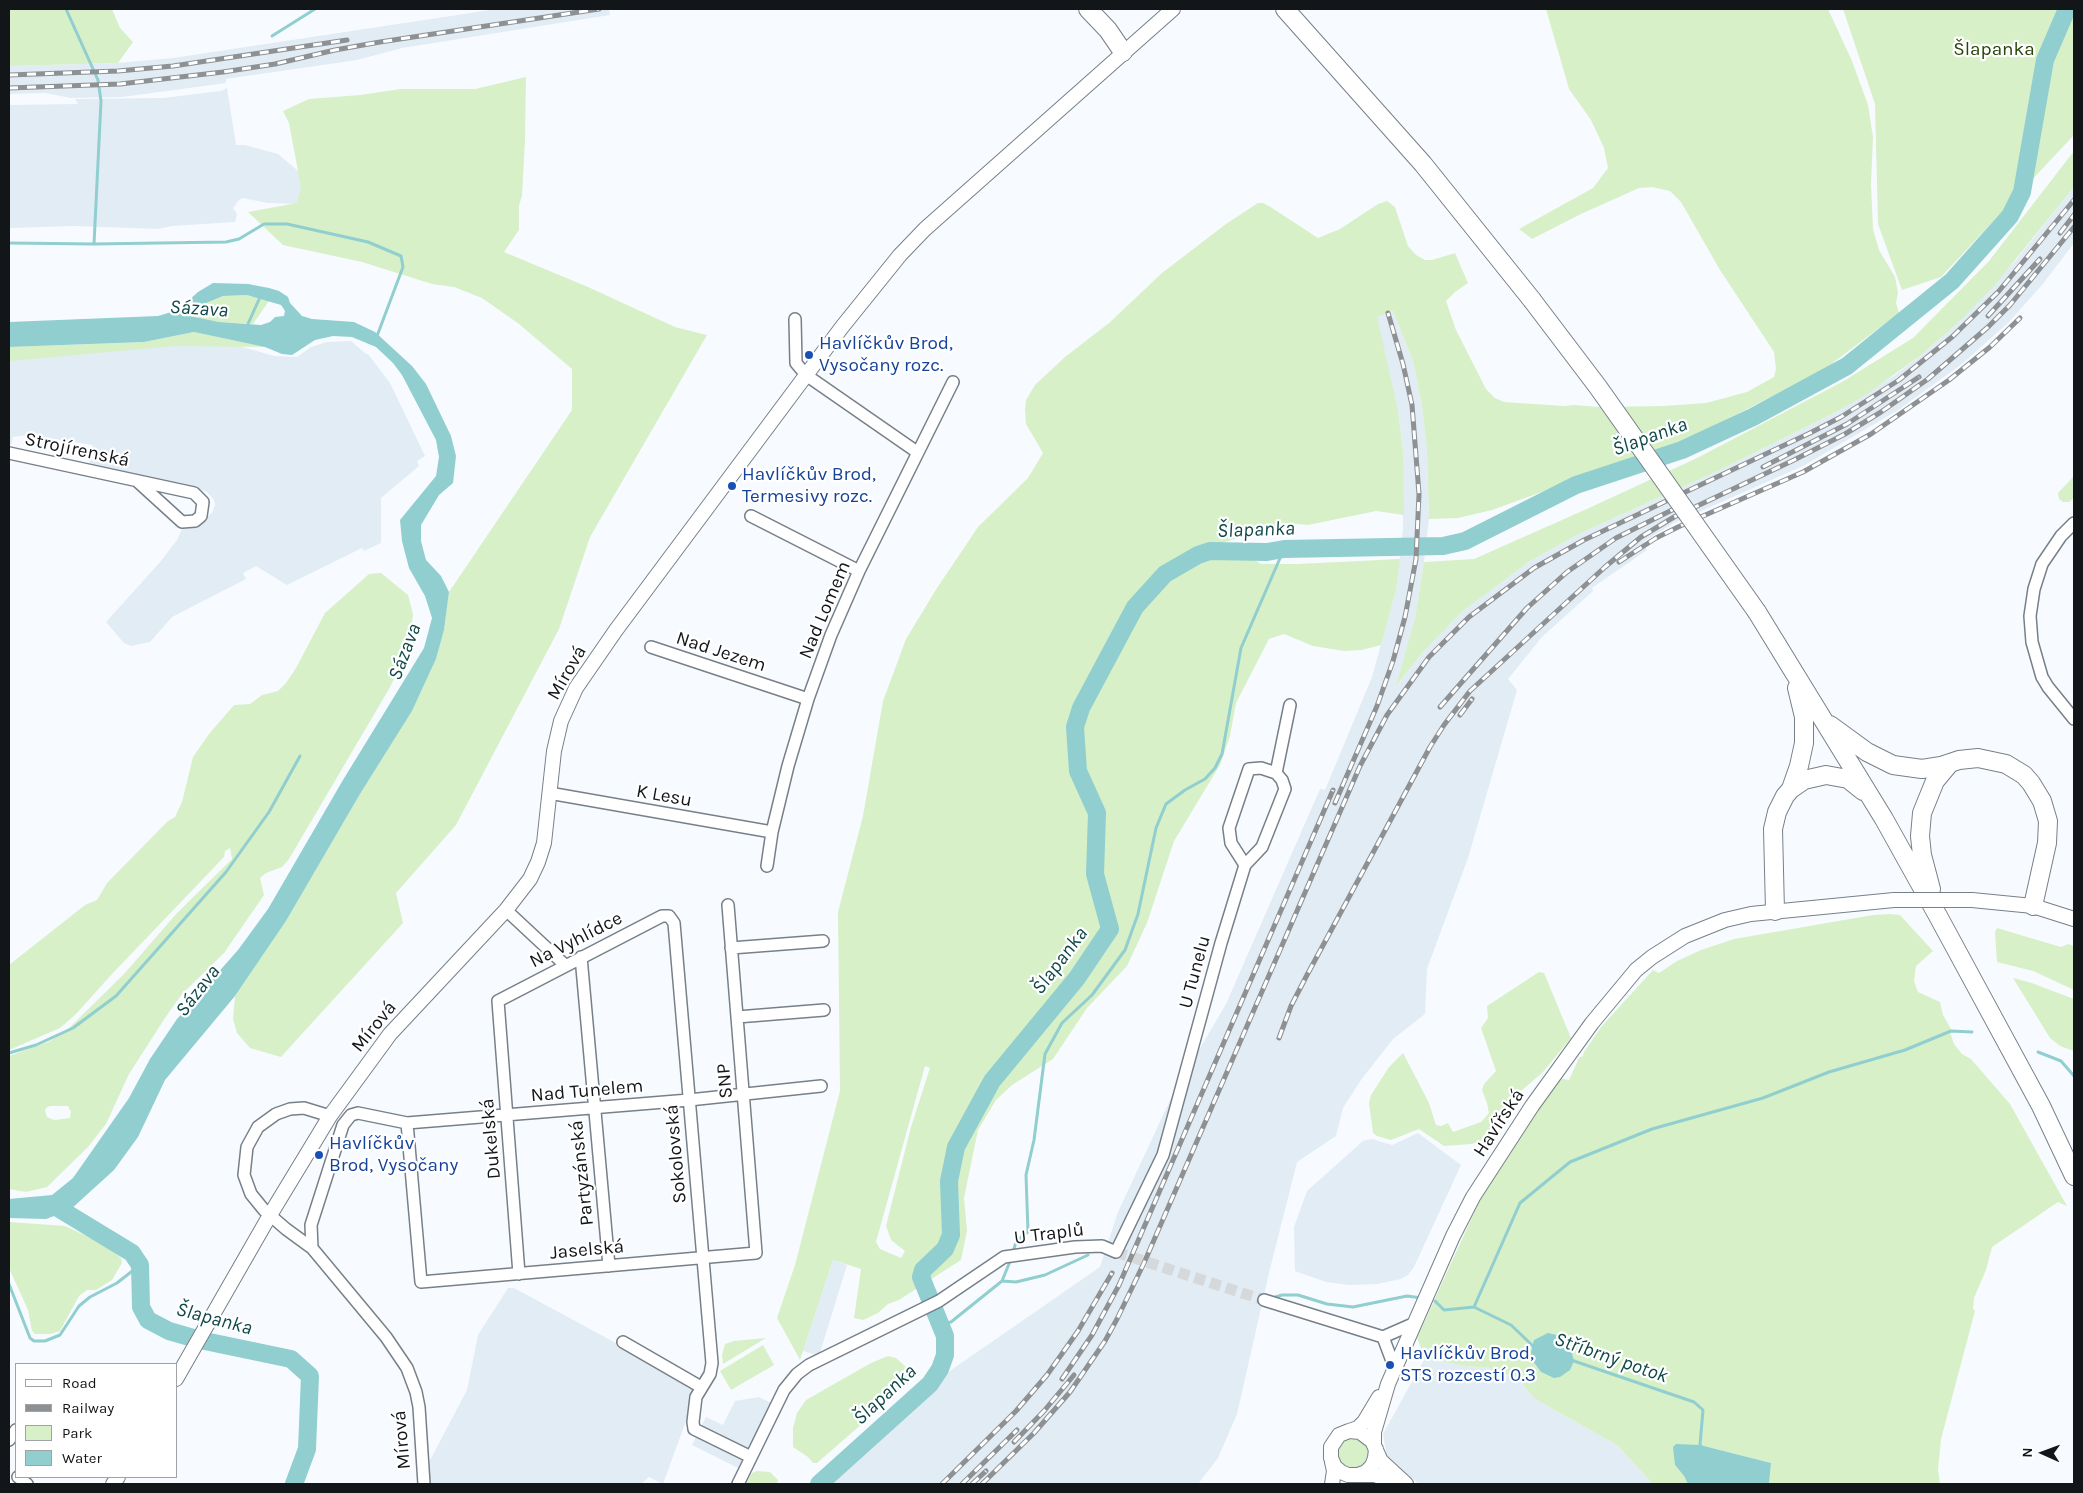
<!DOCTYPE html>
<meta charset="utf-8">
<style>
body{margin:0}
#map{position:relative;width:2083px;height:1493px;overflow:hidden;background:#f7fbff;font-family:Karla,sans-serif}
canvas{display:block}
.frame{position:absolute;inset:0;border:10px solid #131619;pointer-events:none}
.legend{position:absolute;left:15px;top:1363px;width:162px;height:115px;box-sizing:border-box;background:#fff;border:1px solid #a1a2a3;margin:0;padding:6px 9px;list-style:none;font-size:15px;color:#131619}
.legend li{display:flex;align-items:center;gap:10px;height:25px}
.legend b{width:25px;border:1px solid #a1a2a3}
.north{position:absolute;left:2018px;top:1428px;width:50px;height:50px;-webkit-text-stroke:4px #fff;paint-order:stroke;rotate:272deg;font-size:14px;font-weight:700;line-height:20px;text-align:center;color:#131619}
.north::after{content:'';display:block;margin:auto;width:18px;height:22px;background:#131619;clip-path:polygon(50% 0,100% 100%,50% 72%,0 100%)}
</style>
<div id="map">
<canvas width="2083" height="1493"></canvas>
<div class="frame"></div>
<ul class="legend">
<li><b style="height:6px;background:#fff"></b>Road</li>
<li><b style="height:6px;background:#8d9194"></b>Railway</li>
<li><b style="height:14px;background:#d7f0c7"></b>Park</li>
<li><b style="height:14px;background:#90cecf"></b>Water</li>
</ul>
<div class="north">N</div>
</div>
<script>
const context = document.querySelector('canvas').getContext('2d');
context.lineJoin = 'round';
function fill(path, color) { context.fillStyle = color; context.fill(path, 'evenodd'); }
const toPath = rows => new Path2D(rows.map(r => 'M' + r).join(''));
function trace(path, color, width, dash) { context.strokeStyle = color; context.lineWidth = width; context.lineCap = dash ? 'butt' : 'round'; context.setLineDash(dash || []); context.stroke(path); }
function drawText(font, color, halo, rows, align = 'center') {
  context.font = font + ' Karla,sans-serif'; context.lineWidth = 4.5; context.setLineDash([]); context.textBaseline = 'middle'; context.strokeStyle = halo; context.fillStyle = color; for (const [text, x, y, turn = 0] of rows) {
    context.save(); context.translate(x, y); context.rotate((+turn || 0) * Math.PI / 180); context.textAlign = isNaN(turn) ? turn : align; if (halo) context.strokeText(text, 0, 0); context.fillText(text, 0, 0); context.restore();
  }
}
fill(toPath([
 [497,9,609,9,610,15,402,48,357,60,226,79,226,83,122,97,71,98,45,93,9,94,9,66,118,63,173,58],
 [227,88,236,145,245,145,278,154,310,181,298,204,268,203,242,198,238,201,233,208,237,214,235,222,172,226,158,229,74,226,9,228,9,105,78,104,75,99,163,98,221,91],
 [2074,187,2074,243,2042,285,2009,322,1962,364,1898,410,1805,465,1672,524,1643,542,1647,550,1592,588,1593,591,1542,637,1508,679,1517,690,1468,858,1427,969,1425,1014,1393,1039,1361,1080,1343,1108,1336,1136,1297,1162,1269,1273,1237,1414,1218,1458,1198,1484,830,1484,929,1395,944,1375,1100,1267,1118,1212,1172,1096,1226,1004,1320,789,1325,790,1372,677,1396,590,1403,529,1403,451,1398,410,1376,317,1393,311,1413,361,1422,406,1427,450,1429,519,1424,562,1415,618,1397,685,1423,652,1463,611,1530,561,1581,533,1724,468,1836,412,1895,375,1921,355,1960,321,2016,260],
 [351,341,366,354,368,354,390,383,425,456,417,461,419,466,381,498,381,543,364,551,362,548,287,585,256,566,243,573,246,579,172,617,150,642,131,646,124,643,106,622,161,561,177,540,183,527,196,526,212,513,215,505,214,500,207,492,199,489,89,464,93,445,28,435,13,437,11,445,9,445,9,347,232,344,274,356,297,357,311,347,327,342],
 [1418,1133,1461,1165,1414,1267,1408,1275,1401,1279,1377,1284,1349,1285,1326,1282,1295,1271,1294,1227,1307,1191,1363,1141,1372,1139,1392,1145],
 [833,1260,847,1265,819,1356,803,1351],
 [508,1288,514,1288,614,1342,693,1388,693,1402,663,1484,649,1477,641,1484,429,1484,428,1464,467,1390,478,1335],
 [1425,1358,1466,1366,1492,1368,1491,1371,1516,1376,1535,1399,1617,1445,1653,1484,1419,1484,1387,1458,1383,1434],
 [759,1397,771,1403,738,1468,692,1445,706,1417,723,1425,735,1401]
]), '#e2ecf4');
fill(toPath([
 [9,9,112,9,120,28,133,42,118,63,9,66],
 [1546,9,1828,9,1852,61,1868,105,1873,137,1871,184,1873,229,1879,250,1895,277,1898,293,1896,303,1899,313,1822,371,1688,439,1492,510,1458,518,1429,519,1427,450,1422,406,1413,361,1393,311,1377,317,1398,410,1403,451,1404,515,1376,511,1308,525,1288,523,1182,555,1200,563,1216,556,1243,552,1261,564,1297,564,1400,559,1396,590,1381,645,1362,650,1344,651,1313,646,1284,634,1269,639,1236,703,1230,736,1220,765,1174,841,1147,923,1127,966,1087,1008,1053,1059,1012,1085,996,1100,978,1130,964,1198,967,1231,961,1260,899,1300,888,1304,878,1313,863,1320,854,1318,861,1269,833,1260,800,1360,777,1318,795,1265,840,1091,838,912,863,816,883,701,906,639,937,588,978,527,1028,478,1043,453,1026,424,1025,410,1026,400,1035,385,1065,357,1109,323,1162,273,1226,224,1258,203,1263,203,1269,206,1318,238,1340,229,1378,204,1387,201,1395,207,1408,246,1416,255,1425,260,1432,260,1455,253,1468,283,1455,292,1446,301,1456,330,1486,389,1495,398,1504,402,1564,406,1574,405,1600,407,1663,406,1706,403,1747,392,1774,377,1776,369,1774,352,1720,270,1681,202,1670,191,1652,187,1639,188,1581,214,1532,239,1519,229,1593,188,1608,168,1604,148,1591,120,1569,89],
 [925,1066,930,1068,911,1127,886,1226,891,1240,905,1251,901,1258,880,1249,876,1242],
 [1843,9,2074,9,2074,135,1941,277,1902,290,1878,224,1875,104],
 [526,77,525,141,522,196,519,205,519,230,504,252,588,287,675,327,707,335,590,537,559,629,456,825,396,893,403,923,281,1057,250,1048,237,1033,233,1019,235,996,286,921,360,794,412,711,436,659,444,630,449,592,572,410,572,369,519,324,482,298,454,287,432,284,362,262,283,245,248,212,297,203,301,187,289,123,283,111,309,99,360,95,401,89,475,89],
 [2074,151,2074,187,1994,286,1960,321,1921,355,1867,394,1836,412,1724,468,1581,533,1530,561,1463,611,1423,652,1396,686,1415,618,1424,562,1474,559,1589,508,1697,458,1842,382,1913,338,1989,261],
 [247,295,269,301,253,324,219,322,184,315,187,311,223,296],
 [194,332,266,347,175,346,9,361,9,347,144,342],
 [2074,476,2074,498,2069,502,2063,502,2059,499,2058,493],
 [381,573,408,595,413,614,411,633,406,655,389,689,289,859,282,867,266,873,260,878,264,895,224,953,182,994,165,1018,129,1074,106,1124,88,1147,47,1187,26,1192,9,1189,9,1056,48,1042,67,1030,124,974,177,913,228,863,232,859,230,848,225,851,224,857,112,974,76,1014,60,1028,9,1050,9,965,85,905,97,900,107,883,168,821,175,817,182,802,193,757,209,734,234,705,250,704,262,695,278,691,286,683,296,668,325,613,369,574],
 [50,1106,68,1106,71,1112,70,1118,54,1120,47,1117,45,1111,46,1108],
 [1890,914,1900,915,1933,951,1916,966,1914,981,1918,992,1940,1002,1943,1015,1951,1029,1950,1032,1954,1044,1962,1054,1971,1059,2010,1104,2067,1206,2058,1202,1992,1247,1986,1270,1974,1298,1973,1309,1975,1311,1941,1439,1938,1470,1940,1484,1769,1484,1771,1463,1712,1448,1675,1465,1684,1476,1688,1484,1653,1484,1617,1445,1535,1399,1516,1376,1491,1371,1491,1368,1466,1366,1425,1358,1417,1338,1479,1202,1559,1078,1569,1080,1579,1058,1583,1056,1584,1052,1601,1027,1653,970,1659,973,1677,961,1701,950,1734,939,1873,915],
 [1571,1349,1574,1361,1560,1377,1554,1377,1541,1372,1532,1360],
 [1997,928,2061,947,2068,944,2074,946,2074,990,2033,971,1997,962,1995,932],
 [1539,972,1544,973,1571,1038,1543,1072,1513,1098,1481,1141,1472,1144,1444,1146,1419,1129,1391,1140,1377,1136,1373,1133,1369,1103,1371,1095,1389,1067,1403,1053,1429,1103,1436,1125,1441,1126,1448,1123,1453,1132,1481,1122,1489,1113,1487,1103,1482,1090,1484,1084,1496,1071,1481,1028,1488,1018,1487,1006],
 [2013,978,2029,982,2074,999,2074,1051,2060,1046,2050,1038],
 [9,1222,65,1226,104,1244,121,1258,122,1263,112,1280,96,1290,87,1290,79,1296,60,1331,50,1334,35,1334,32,1331,28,1310,9,1268],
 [766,1338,723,1364,722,1355,725,1344,734,1341],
 [763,1345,774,1365,731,1390,720,1371],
 [888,1356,896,1358,907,1368,909,1376,908,1384,817,1463,813,1463,808,1457,793,1447,793,1428,797,1413,806,1400,871,1363],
 '1338 1453a15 15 0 1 1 30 0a15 15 0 1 1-30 0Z',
 [757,1471,770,1472,778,1480,777,1484,746,1484,752,1473]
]), '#d7f0c7');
fill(toPath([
 [213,283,248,284,269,288,279,291,288,297,290,303,302,316,312,319,354,322,375,332,412,366,426,384,451,436,456,456,453,483,439,495,421,525,421,541,426,560,441,576,449,592,444,630,436,659,412,711,360,794,286,921,235,996,165,1080,138,1137,114,1170,70,1210,46,1219,9,1218,9,1199,52,1195,73,1178,129,1098,150,1059,177,1019,238,950,268,909,343,780,424,648,432,618,425,596,409,568,402,541,400,520,436,476,439,457,436,440,402,375,393,363,376,347,352,337,333,336,315,340,292,355,282,354,265,347,194,332,144,342,9,347,9,322,158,316,178,310,198,292],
 [247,295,281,305,285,311,284,316,275,317,270,322,261,325,219,322,185,315,187,311,223,296],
 [1548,1333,1561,1336,1571,1349,1574,1361,1570,1370,1560,1377,1554,1378,1541,1372,1532,1360,1531,1352,1534,1340],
 [1676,1444,1700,1445,1771,1463,1769,1484,1688,1484,1684,1476,1675,1465,1673,1447]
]), '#90cecf');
trace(toPath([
 [66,9,98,80,101,101,94,244],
 [272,36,315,9],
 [9,243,94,244,226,242,239,239,264,224,287,224,368,242,401,256,403,267,377,336],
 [247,326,261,295],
 [2038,1052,2061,1061,2074,1076],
 [9,1053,36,1045,73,1028,116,996,226,872,269,812,300,756],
 [1013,1253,1015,1245,1022,1236,1028,1232,1026,1175,1034,1140,1045,1054,1062,1023,1092,995,1125,950,1138,914,1156,828,1166,804,1185,790,1205,779,1215,768,1222,754,1241,648,1284,549],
 [1002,1281,1011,1259],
 [9,1284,30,1338,34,1341,45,1341,60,1335,79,1306,90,1297,117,1283,140,1265],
 [1272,1298,1282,1295,1298,1295,1327,1304,1353,1307,1407,1296,1422,1298],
 [1435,1301,1444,1310,1474,1307,1511,1325,1534,1347],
 [1474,1307,1520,1203,1570,1162,1652,1129,1763,1098,1829,1072,1905,1050,1951,1031,1972,1032],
 [940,1324,951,1322,1002,1281,1016,1282,1045,1275,1088,1255],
 [1571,1360,1694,1402,1703,1410,1700,1445,1702,1448]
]), '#90cecf', 3);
trace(toPath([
 [58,1208,132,1253,140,1265,141,1307,148,1320,169,1331,200,1340,291,1359,310,1376,307,1449,294,1484],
 [819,1484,930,1384,940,1369,945,1355,945,1336,921,1277,923,1270,945,1249,951,1235,949,1181,956,1147,992,1081,1077,978,1110,929,1095,874,1097,813,1078,771,1075,727,1081,708,1135,607,1165,574,1198,555,1210,551,1267,552,1284,549,1443,546,1465,541,1576,485,1682,450,1753,417,1847,366,1952,281,2010,216,2022,192,2045,60,2067,9]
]), '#90cecf', 18);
trace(toPath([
 [1116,1252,1264,1300]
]), '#d5d9dc', 11, [11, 5.5]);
const minor = toPath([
 [795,319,796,363,806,375,917,452],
 [9,453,194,493,203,502,201,516,195,521,182,522,137,481],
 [751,516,859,571],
 [2074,523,2061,536,2042,564,2034,589,2030,616,2032,642,2042,677,2048,687,2074,719],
 [651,647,808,699],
 [549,793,772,832],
 [1245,865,1231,843,1229,828,1249,769,1261,768,1276,773],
 [767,866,772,832,788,766,808,699,831,635,859,571,953,382],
 [506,910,565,965],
 [731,948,823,941],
 [581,957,609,1266],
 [737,1017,824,1010],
 [330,1116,304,1108,290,1109,276,1114,258,1127,247,1147,244,1175,251,1194,264,1210,286,1229,312,1248,386,1337,407,1368,416,1392,419,1407,424,1484],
 [407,1123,421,1282,756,1253,728,905],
 [312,1248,311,1225,343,1125,351,1115,358,1113,407,1123,689,1100,821,1086],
 [519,1274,498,1001,662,916,669,916,674,923,712,1363,710,1374,696,1397,693,1422,694,1429,751,1457],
 [1264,1300,1383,1337,1415,1323],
 [1383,1337,1395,1369],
 [623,1342,701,1387],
 [9,1440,16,1430],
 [18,1477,27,1484],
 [738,1484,784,1390,797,1374,809,1365,939,1301,1004,1257,1075,1247,1102,1246,1116,1252,1163,1155,1221,943,1245,865,1262,847,1285,789,1282,780,1276,773,1290,705]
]);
const tertiary = toPath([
 [1972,900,2033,906,2074,919],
 [176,1379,270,1215,330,1116,390,1034,506,910,530,879,538,862,544,843,554,751,561,721,576,688,616,630,842,327,900,255,925,229,1173,9],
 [1349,1431,1358,1428,1364,1422,1379,1397],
 [1374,1445,1374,1432,1388,1384,1453,1236,1473,1197,1532,1106,1592,1023,1636,970,1652,957,1685,936,1725,920,1751,914,1894,900],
 [1376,1449,1375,1458,1372,1466,1366,1472,1358,1475,1348,1475,1341,1472,1335,1467,1331,1458,1331,1447,1339,1435,1349,1431,1360,1432,1372,1441,1381,1461,1406,1484],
 [1360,1475,1375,1475,1397,1484],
 [113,1484,118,1477],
 [1332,1484,1334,1471,1332,1462]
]);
const primary = toPath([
 [1088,9,1108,30,1123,52],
 [1285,9,1423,164,1532,300],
 [1757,612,1884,819,1938,916,2041,1106,2074,1176],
 [1830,725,1867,752,1893,765,1922,769,1941,766,1959,760,1978,758,2006,764,2024,775,2031,783,2042,801,2048,821,2047,843,2033,906],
 [1791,789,1799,766,1804,743,1804,717,1797,688],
 [1931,889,1922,855,1920,836,1922,813,1935,781,1950,763],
 [1775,911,1773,829,1777,812,1785,796,1791,789,1804,780,1826,775,1848,779,1863,791]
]);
trace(minor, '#778088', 14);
trace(tertiary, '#778088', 16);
trace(primary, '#778088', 20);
trace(minor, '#fff', 11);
trace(tertiary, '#fff', 14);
trace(primary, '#fff', 18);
const rail = toPath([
 [9,75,118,71,173,66,347,40],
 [9,88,120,84,223,72,275,64,335,50,380,42,599,9],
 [2060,233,2074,215],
 [1988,316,2040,259],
 [1763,467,1847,424,1919,377],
 [1619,562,1656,538,1678,527,1803,472,1871,434,1949,380,1990,347,2020,318],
 [1440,707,1527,608,1567,572,1616,538,1684,504],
 [1460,715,1472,699],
 [1335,803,1377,706,1393,661,1405,617,1416,559,1419,494,1412,405,1403,364,1388,313],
 [1279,1038,1291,1006,1307,975,1430,747,1444,725,1470,691,1605,567,1641,537,1674,517,1794,460,1845,434,1881,412,1928,379,1988,327,2010,305,2074,227],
 [1062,1379,1092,1335,1119,1285,1333,790],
 [1014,1442,1044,1411,1074,1375],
 [942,1484,1016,1411,1047,1375,1078,1331,1112,1273],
 [962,1484,1017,1430],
 [972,1484,986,1471],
 [982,1484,1034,1433,1070,1392,1105,1341,1117,1319,1144,1263,1360,766,1387,715,1429,657,1469,617,1534,568,1584,540,1810,433,1841,417,1899,380,1952,337,1999,291,2074,200]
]);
trace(rail, '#8d9194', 5);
trace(rail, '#fff', 3, [9]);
const tertiaryBridge = toPath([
 [1894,900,1972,900]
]);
const primaryBridge = toPath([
 [1532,300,1598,387,1757,612]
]);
trace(tertiaryBridge, '#778088', 16, []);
trace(primaryBridge, '#778088', 20, []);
trace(tertiaryBridge, '#fff', 14);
trace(primaryBridge, '#fff', 18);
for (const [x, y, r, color] of [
 [809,355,5,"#1a4fb4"],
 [732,486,5,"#1a4fb4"],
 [319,1155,5,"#1a4fb4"],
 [1390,1365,5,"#1a4fb4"]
]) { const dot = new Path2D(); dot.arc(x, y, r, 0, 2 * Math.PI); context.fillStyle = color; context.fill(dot); trace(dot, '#fff', 2); }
drawText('19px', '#274507', '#fff', [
 ["Šlapanka",1994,50]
]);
drawText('19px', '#164399', '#fff', [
 ["Havlíčkův Brod,",819,344],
 ["Vysočany rozc.",819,366],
 ["Havlíčkův Brod,",742,475],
 ["Termesivy rozc.",742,497],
 ["Havlíčkův",329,1144],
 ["Brod, Vysočany",329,1166],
 ["Havlíčkův Brod,",1400,1354],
 ["STS rozcestí 0.3",1400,1376]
], 'left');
drawText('19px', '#131619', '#fff', [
 ["Strojírenská",77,450,12],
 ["Nad Lomem",825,610,-67],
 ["Nad Jezem",721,652,18],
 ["Mírová",567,673,-60],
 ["K Lesu",664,796,10],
 ["Na Vyhlídce",576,940,-27],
 ["U Tunelu",1195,972,-75],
 ["Mírová",374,1027,-51],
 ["SNP",725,1081,-95],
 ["Nad Tunelem",587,1091,-5],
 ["Havířská",1499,1123,-57],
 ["Dukelská",491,1139,-95],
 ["Sokolovská",676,1154,-95],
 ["Partyzánská",582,1173,-96],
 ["U Traplů",1049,1234,-7],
 ["Jaselská",587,1250,-5],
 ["Mírová",402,1440,-95]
]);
drawText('italic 20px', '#104849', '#fff', [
 ["Sázava",199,309,4],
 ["Šlapanka",1650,437,-20],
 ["Šlapanka",1256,530,-2],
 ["Sázava",405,652,-69],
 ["Šlapanka",1060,961,-53],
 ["Sázava",198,991,-52],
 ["Šlapanka",214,1319,15],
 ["Stříbrný potok",1611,1358,19],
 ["Šlapanka",885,1395,-43]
]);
</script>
